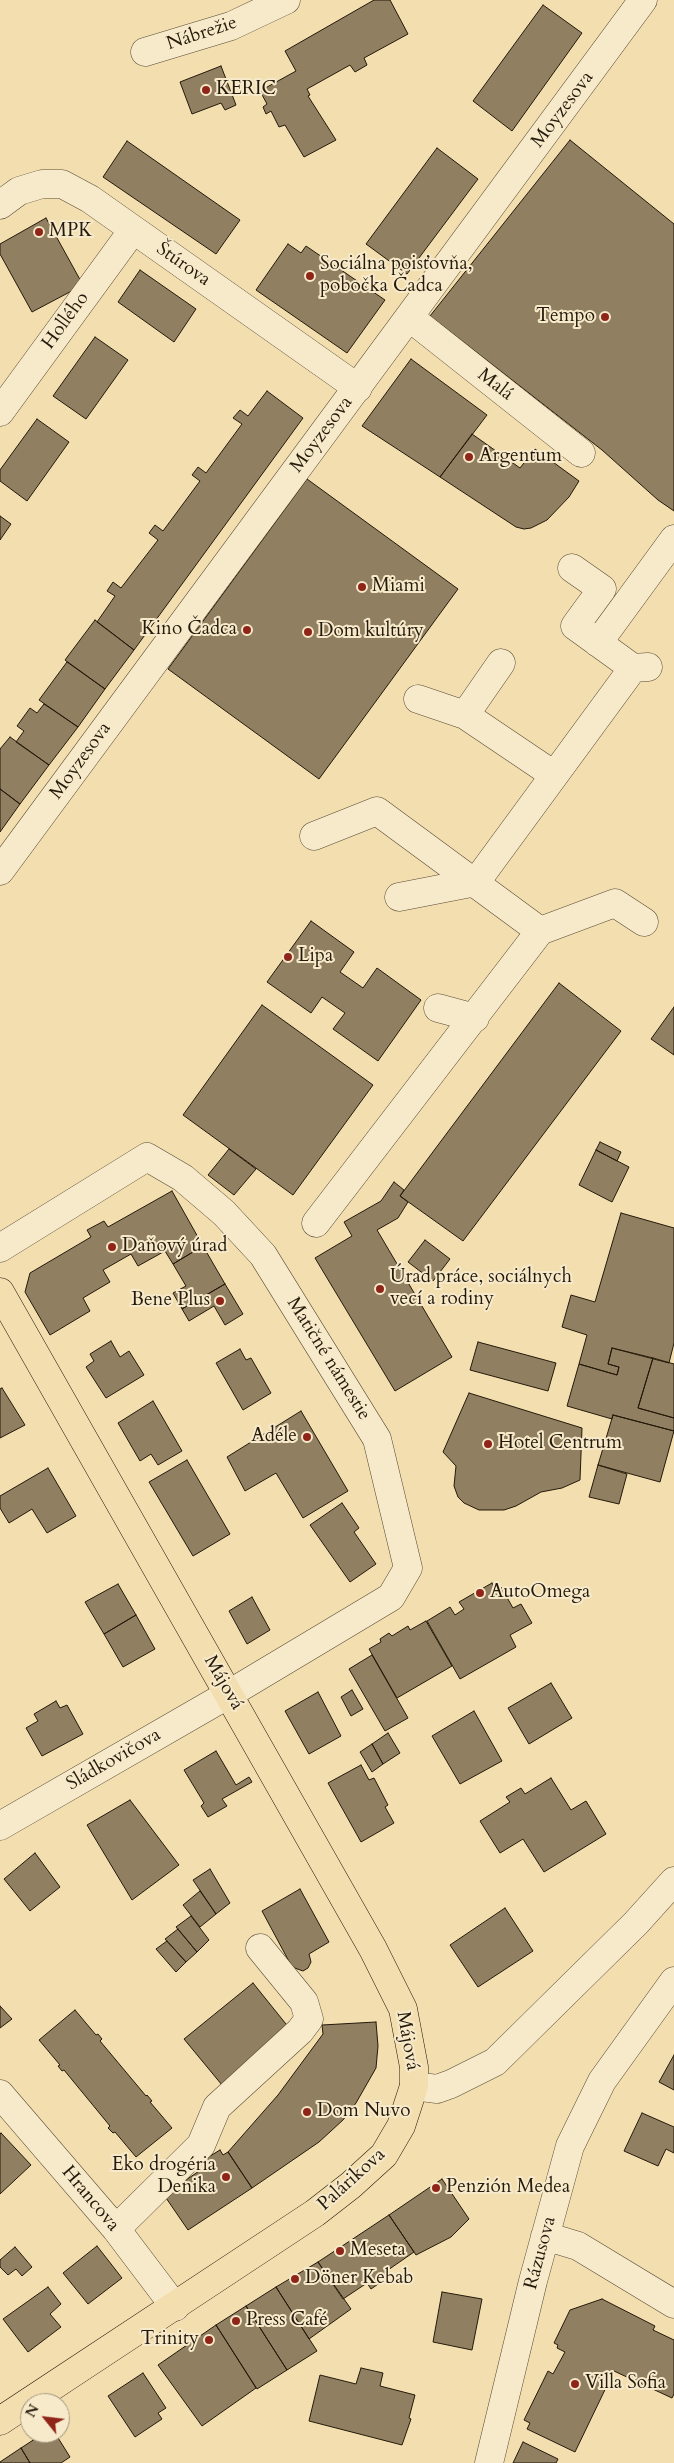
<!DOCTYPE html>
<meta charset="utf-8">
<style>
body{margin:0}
#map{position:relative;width:674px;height:2463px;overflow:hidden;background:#f3deaf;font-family:Cardo,serif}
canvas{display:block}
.north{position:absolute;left:20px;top:2393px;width:50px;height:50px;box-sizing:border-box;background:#f7eacb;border:1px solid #a3967e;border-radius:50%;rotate:299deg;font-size:14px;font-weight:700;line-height:20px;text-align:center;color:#24190a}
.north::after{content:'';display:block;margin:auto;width:18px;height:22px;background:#8f2418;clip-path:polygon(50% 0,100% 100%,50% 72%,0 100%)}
</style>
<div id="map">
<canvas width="674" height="2463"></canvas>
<div class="north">N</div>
</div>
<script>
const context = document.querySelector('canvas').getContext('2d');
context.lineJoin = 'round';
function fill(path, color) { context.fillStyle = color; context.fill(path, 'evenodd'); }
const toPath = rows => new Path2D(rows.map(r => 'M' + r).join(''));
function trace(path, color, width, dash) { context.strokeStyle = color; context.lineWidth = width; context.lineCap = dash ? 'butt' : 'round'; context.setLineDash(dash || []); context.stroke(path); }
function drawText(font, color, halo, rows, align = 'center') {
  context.font = font + ' Cardo,serif'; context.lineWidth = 4; context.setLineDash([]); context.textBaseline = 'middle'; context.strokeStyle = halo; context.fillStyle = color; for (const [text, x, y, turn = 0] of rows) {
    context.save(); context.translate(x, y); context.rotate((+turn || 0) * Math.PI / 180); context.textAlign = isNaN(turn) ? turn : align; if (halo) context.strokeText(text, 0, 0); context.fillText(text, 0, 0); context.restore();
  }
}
const building = toPath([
 [374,0,390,0,408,34,364,58,367,65,355,72,350,65,307,89,310,95,308,96,336,140,304,157,285,125,279,127,271,111,266,114,263,107,267,104,260,91,296,71,285,51,374,0],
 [543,5,582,33,512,131,473,101,543,5],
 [221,66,236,105,225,110,221,103,192,114,180,82,221,66],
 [570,140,674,224,674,511,658,500,602,450,430,316,570,140],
 [127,141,240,220,216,254,103,177,127,141],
 [437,148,478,179,407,274,366,244,437,148],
 [46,218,83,285,32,312,0,254,0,244,46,218],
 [288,244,301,253,306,246,385,300,347,353,256,290,288,244],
 [140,270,196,309,174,342,118,302,140,270],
 [95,337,128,360,86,419,53,396,95,337],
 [411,359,487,415,440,477,362,426,411,359],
 [267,391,303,418,134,650,97,622,115,596,107,591,113,582,121,588,158,540,149,533,155,525,163,531,200,481,192,475,198,467,206,473,242,424,233,418,240,410,248,416,267,391],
 [37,419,69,442,27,501,0,481,0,470,37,419],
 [472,434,520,468,535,449,579,481,569,497,547,520,531,528,524,529,516,527,440,477,472,434],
 [307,479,458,589,319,779,168,669,307,479],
 [0,516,11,524,0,540,0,516],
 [95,620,134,650,105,689,65,660,95,620],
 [67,662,105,689,78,727,39,700,67,662],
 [44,704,78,727,49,765,16,742,24,731,17,726,30,708,37,713,44,704],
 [10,737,49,765,20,804,0,789,0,749,10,737],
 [0,789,20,804,0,832,0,789],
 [311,921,354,952,340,972,363,988,377,968,421,1000,378,1061,333,1029,345,1013,322,997,311,1013,267,982,311,921],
 [559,983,621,1031,463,1241,400,1196,559,983],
 [262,1005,373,1085,293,1195,183,1115,262,1005],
 [674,1007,674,1055,651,1039,674,1007],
 [600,1142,621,1152,617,1161,596,1150,600,1142],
 [229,1149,256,1169,234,1195,208,1175,229,1149],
 [596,1150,629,1167,612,1202,579,1185,596,1150],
 [394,1182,404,1190,400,1196,408,1202,398,1218,377,1230,452,1357,395,1391,315,1258,352,1236,344,1222,381,1201,394,1182],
 [172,1191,203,1246,173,1264,165,1251,138,1266,131,1254,103,1270,110,1282,83,1298,90,1311,50,1335,25,1292,30,1273,91,1237,87,1230,104,1221,108,1227,172,1191],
 [621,1213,674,1228,674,1343,669,1363,612,1348,608,1364,619,1367,617,1375,579,1364,587,1335,562,1327,571,1295,595,1302,621,1213],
 [425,1240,450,1259,433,1281,408,1262,425,1240],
 [203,1246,225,1284,182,1309,173,1293,186,1286,173,1264,203,1246],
 [225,1284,243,1314,225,1325,214,1306,189,1321,182,1309,225,1284],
 [111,1341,120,1357,129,1351,144,1375,106,1398,86,1367,94,1361,90,1354,111,1341],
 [478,1342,556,1363,548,1391,470,1370,478,1342],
 [612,1348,653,1358,638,1408,674,1418,674,1431,613,1415,612,1419,567,1406,579,1364,617,1375,619,1367,608,1364,612,1348],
 [240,1349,246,1360,251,1358,271,1393,243,1410,216,1363,240,1349],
 [653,1358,674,1364,674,1418,638,1408,653,1358],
 [2,1388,25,1425,0,1438,0,1389,2,1388],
 [469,1393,582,1428,580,1480,562,1488,541,1492,516,1506,504,1510,479,1510,464,1503,458,1497,454,1486,456,1466,443,1452,469,1393],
 [153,1401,182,1451,158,1465,151,1454,140,1461,118,1423,153,1401],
 [301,1411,348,1491,303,1518,276,1473,245,1491,227,1457,301,1411],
 [613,1415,674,1431,660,1482,598,1465,613,1415],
 [187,1460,230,1534,193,1556,149,1482,187,1460],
 [598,1465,627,1474,619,1504,589,1497,598,1465],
 [48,1468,76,1516,47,1533,32,1509,9,1523,0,1508,0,1496,48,1468],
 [342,1503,359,1528,354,1532,376,1564,350,1582,310,1525,342,1503],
 [492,1583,496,1590,501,1587,513,1608,521,1604,532,1623,510,1635,516,1647,460,1679,427,1621,450,1607,455,1615,464,1609,459,1602,492,1583],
 [118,1584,136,1615,104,1634,85,1602,118,1584],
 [252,1597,270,1630,247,1644,229,1611,252,1597],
 [136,1615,155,1649,123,1667,104,1634,136,1615],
 [426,1621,452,1666,397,1698,369,1649,381,1642,380,1639,389,1633,392,1636,408,1626,410,1630,426,1621],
 [372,1655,408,1718,385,1731,349,1669,372,1655],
 [551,1683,572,1718,529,1744,508,1708,551,1683],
 [352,1690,363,1709,351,1716,341,1697,352,1690],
 [318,1692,341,1736,309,1754,285,1711,318,1692],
 [56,1701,60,1708,67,1705,83,1734,42,1756,26,1728,38,1721,34,1714,56,1701],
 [474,1711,502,1761,460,1784,432,1736,474,1711],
 [388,1733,400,1753,383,1764,372,1744,388,1733],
 [372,1744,383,1764,372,1772,360,1752,372,1744],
 [216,1751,236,1785,249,1777,252,1782,222,1799,227,1806,208,1817,201,1806,204,1803,184,1770,216,1751],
 [361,1765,369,1780,374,1778,388,1805,385,1807,394,1823,361,1842,328,1783,361,1765],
 [551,1778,571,1810,586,1801,606,1834,544,1872,523,1839,500,1853,480,1821,510,1802,506,1797,521,1788,525,1794,551,1778],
 [130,1800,179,1865,132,1900,87,1825,130,1800],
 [35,1853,60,1887,30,1911,4,1879,35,1853],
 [210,1869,230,1903,216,1914,193,1880,210,1869],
 [300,1889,329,1942,309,1954,311,1962,308,1968,303,1971,292,1967,262,1911,300,1889],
 [200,1891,216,1914,200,1927,183,1905,200,1891],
 [505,1908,533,1951,478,1987,450,1945,505,1908],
 [191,1916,209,1940,197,1952,176,1927,191,1916],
 [178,1929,197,1952,186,1962,165,1939,178,1929],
 [167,1941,186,1962,176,1972,156,1949,167,1941],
 [253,1983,290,2029,222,2085,184,2039,253,1983],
 [0,2006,12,2019,0,2028,0,2006],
 [75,2010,96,2035,98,2034,102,2039,100,2041,146,2096,147,2095,152,2101,150,2102,172,2128,136,2157,115,2132,113,2133,108,2128,110,2126,64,2070,62,2071,58,2066,60,2065,39,2040,75,2010],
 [376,2022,378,2046,376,2068,356,2103,343,2120,319,2142,252,2188,228,2152,278,2095,323,2034,322,2025,376,2022],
 [674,2055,674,2090,659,2082,674,2055],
 [642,2113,674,2127,674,2153,666,2149,658,2166,624,2151,642,2113],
 [1,2133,31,2165,0,2194,0,2134,1,2133],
 [220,2150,223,2155,228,2152,252,2188,188,2230,164,2195,205,2167,202,2161,220,2150],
 [442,2179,469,2219,451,2237,416,2255,389,2215,442,2179],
 [389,2215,414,2252,388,2270,391,2275,371,2289,367,2283,343,2299,318,2262,389,2215],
 [97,2246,122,2278,88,2304,63,2273,97,2246],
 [15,2247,32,2267,22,2276,16,2269,8,2275,0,2267,0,2260,15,2247],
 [318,2262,351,2309,309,2339,276,2287,318,2262],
 [48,2287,61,2304,50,2314,61,2327,28,2352,3,2319,48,2287],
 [276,2287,317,2351,287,2370,246,2306,276,2287],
 [442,2292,482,2299,472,2350,433,2342,442,2292],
 [602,2299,655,2326,653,2330,674,2340,674,2394,672,2398,614,2371,575,2452,527,2429,530,2423,524,2420,548,2371,553,2374,565,2352,557,2348,558,2345,554,2343,570,2310,602,2299],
 [246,2306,287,2370,257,2389,216,2325,246,2306],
 [216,2325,256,2388,202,2426,158,2365,216,2325],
 [361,2368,383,2373,380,2386,415,2395,409,2418,411,2419,402,2445,309,2421,320,2375,356,2384,361,2368],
 [143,2373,166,2408,158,2413,162,2419,135,2437,108,2396,143,2373],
 [44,2433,55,2433,70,2457,61,2463,30,2463,21,2448,44,2433],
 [523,2442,558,2459,556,2463,513,2463,523,2442],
 [21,2448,30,2463,0,2463,0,2462,21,2448]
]);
fill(building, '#907f60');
trace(building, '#24190a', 1);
const minor = toPath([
 [145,52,231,26,286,0],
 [0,205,19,191,42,184,62,184,90,199,358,388],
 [409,317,581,453],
 [0,412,133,230],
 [572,568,602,589,575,626,633,668],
 [598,643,674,539],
 [418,699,465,715,554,775],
 [465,715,501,663],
 [314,836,377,811,540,931,615,903,644,922],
 [0,871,643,0],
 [399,897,476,882,633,668,648,667],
 [438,1008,475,1018],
 [316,1223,540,931],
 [0,1248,147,1157,183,1178,224,1213,263,1255,377,1439,408,1568,391,1597,229,1694,0,1826],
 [414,2086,437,2089,451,2084,495,2062,636,1923,674,1881],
 [0,2094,116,2229,175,2307],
 [116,2229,201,2145,217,2107,300,2031,309,2019,304,2002,260,1948],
 [545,2236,578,2246,674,2304],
 [489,2463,533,2281,570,2146,602,2081,674,1981]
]);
const major = toPath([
 [0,1292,373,1949,403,2009,414,2067,414,2086,401,2126,384,2155,351,2185,315,2213,0,2421]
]);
trace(minor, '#584a33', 29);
trace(major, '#24190a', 29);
trace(minor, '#f7eacb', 28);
trace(major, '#f3deaf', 28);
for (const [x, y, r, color] of [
 [206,90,5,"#8f2418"],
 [39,232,5,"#8f2418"],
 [310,276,5,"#8f2418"],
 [605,317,5,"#8f2418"],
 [469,457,5,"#8f2418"],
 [362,587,5,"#8f2418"],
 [247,630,5,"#8f2418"],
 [308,632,5,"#8f2418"],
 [288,957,5,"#8f2418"],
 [112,1247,5,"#8f2418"],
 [380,1289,5,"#8f2418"],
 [220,1301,5,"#8f2418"],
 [307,1437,5,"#8f2418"],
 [488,1444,5,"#8f2418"],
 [480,1593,5,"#8f2418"],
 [307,2112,5,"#8f2418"],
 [226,2177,5,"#8f2418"],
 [436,2188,5,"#8f2418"],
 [340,2251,5,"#8f2418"],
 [295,2279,5,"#8f2418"],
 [236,2321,5,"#8f2418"],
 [209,2340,5,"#8f2418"],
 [575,2384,5,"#8f2418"]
]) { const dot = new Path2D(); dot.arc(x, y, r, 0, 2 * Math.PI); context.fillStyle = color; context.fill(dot); trace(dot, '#f7eacb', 2); }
drawText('19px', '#24190a', '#f7eacb', [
 ["Nábrežie",202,34,-18],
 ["Moyzesova",563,110,-53],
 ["Štúrova",183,265,35],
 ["Hollého",66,321,-54],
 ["Malá",495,385,38],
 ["Moyzesova",322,435,-53],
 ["Moyzesova",81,761,-54],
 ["Matičné námestie",328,1359,58],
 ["Májová",223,1683,60],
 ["Sládkovičova",114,1760,-30],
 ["Májová",407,2041,80],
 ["Palárikova",352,2180,-42],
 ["Hrancova",90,2199,50],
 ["Rázusova",541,2253,-75]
]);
drawText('19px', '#24190a', '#f7eacb', [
 ["KERIC",216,90],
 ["MPK",49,232],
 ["Sociálna poisťovňa,",320,265],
 ["pobočka Čadca",320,287],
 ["Tempo",595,317,"right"],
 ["Argentum",479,457],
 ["Miami",372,587],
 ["Kino Čadca",237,630,"right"],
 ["Dom kultúry",318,632],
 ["Lipa",298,957],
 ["Daňový úrad",122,1247],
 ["Úrad práce, sociálnych",390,1278],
 ["vecí a rodiny",390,1300],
 ["Bene Plus",210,1301,"right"],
 ["Adéle",297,1437,"right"],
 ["Hotel Centrum",498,1444],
 ["AutoOmega",490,1593],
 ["Dom Nuvo",317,2112],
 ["Eko drogéria",216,2166,"right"],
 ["Denika",216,2188,"right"],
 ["Penzión Medea",446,2188],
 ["Meseta",350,2251],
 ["Döner Kebab",305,2279],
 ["Press Café",246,2321],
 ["Trinity",199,2340,"right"],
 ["Villa Sofia",585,2384]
], 'left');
</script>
